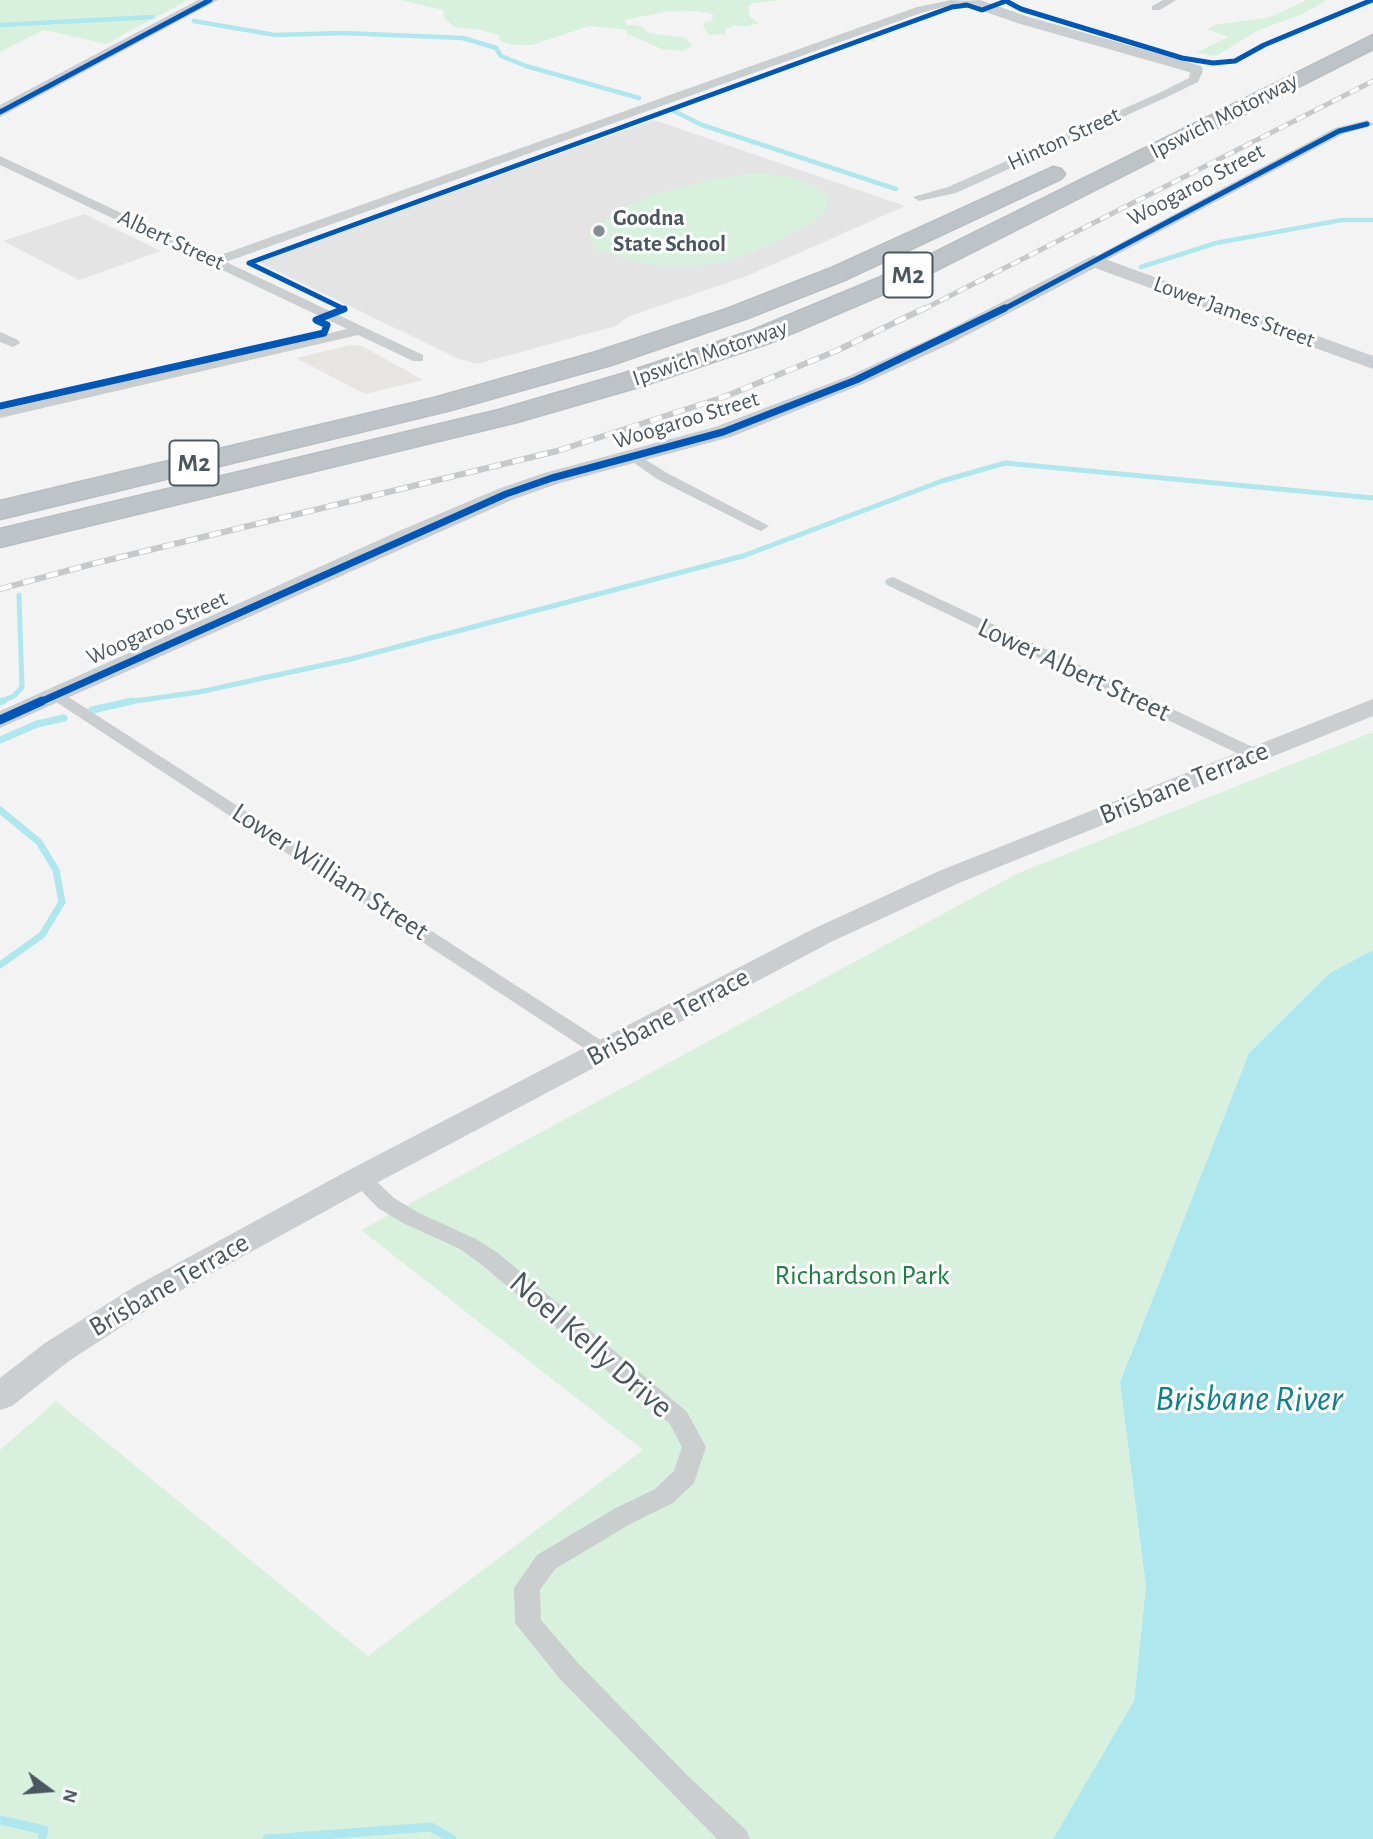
<!DOCTYPE html>
<style>
body{margin:0}
#map{position:relative;width:1373px;height:1839px;overflow:hidden;background:#f3f3f3;font-family:"Alegreya Sans",sans-serif}
canvas{display:block}
.north{position:absolute;left:14px;top:1755px;width:70px;height:70px;-webkit-text-stroke:5px #fff;paint-order:stroke;rotate:106deg;font-size:19px;font-weight:700;line-height:28px;text-align:center;color:#4a575f}
.north::after{content:'';display:block;margin:auto;width:24px;height:32px;background:#4a575f;clip-path:polygon(50% 0,100% 100%,50% 72%,0 100%)}
</style>
<div id="map">
<canvas width="1373" height="1839"></canvas>
<div class="north">N</div>
</div>
<script>
const context = document.querySelector('canvas').getContext('2d');
context.lineJoin = 'round';
function fill(path, color) { context.fillStyle = color; context.fill(path, 'evenodd'); }
const toPath = rows => new Path2D(rows.map(r => 'M' + r).join(''));
function trace(path, color, width, dash) { context.strokeStyle = color; context.lineWidth = width; context.lineCap = dash ? 'butt' : 'round'; context.setLineDash(dash || []); context.stroke(path); }
function drawText(font, color, halo, rows, align = 'center') {
  context.font = font + ' "Alegreya Sans",sans-serif'; context.lineWidth = 6; context.setLineDash([]); context.textBaseline = 'middle'; context.strokeStyle = halo; context.fillStyle = color; for (const [text, x, y, turn = 0] of rows) {
    context.save(); context.translate(x, y); context.rotate((+turn || 0) * Math.PI / 180); context.textAlign = isNaN(turn) ? turn : align; if (halo) context.strokeText(text, 0, 0); context.fillText(text, 0, 0); context.restore();
  }
}
fill(toPath([
 [351,345,362,346,423,380,365,394,296,358]
]), '#e7e5e2');
fill(toPath([
 [654,120,905,206,747,276,627,317,616,326,477,364,457,358,258,262],
 [84,214,161,251,79,280,3,241]
]), '#e5e4e5');
fill(toPath([
 [0,0,188,0,106,44,44,30,0,52],
 [401,0,782,0,753,3,748,7,750,17,759,23,745,27,735,25,725,30,726,34,708,35,702,23,711,21,714,15,697,11,664,12,624,20,627,25,641,26,649,33,686,38,692,46,683,51,662,49,627,34,627,30,590,26,532,45,513,45,498,40,501,36,481,30,454,27,444,18,443,10],
 [1307,0,1327,0,1302,14,1257,31,1216,56,1195,53,1228,37,1207,29,1215,25,1270,17],
 [755,173,786,176,809,183,827,195,827,208,813,222,769,245,732,260,692,266,662,266,635,261,596,249,590,240,590,230,627,206,656,194,715,179],
 [1373,732,1373,950,1330,973,1249,1053,1120,1381,1146,1586,1134,1702,1053,1839,0,1839,0,1450,56,1401,368,1656,643,1450,361,1230,1018,873]
]), '#d8f1df');
fill(toPath([
 [1373,950,1373,1839,1053,1839,1134,1701,1146,1586,1120,1382,1249,1053,1330,973]
]), '#aee7ed');
trace(toPath([
 [194,21,275,35,343,33,463,38,496,48,501,56,526,66,639,98],
 [0,25,153,17],
 [672,110,702,125,896,189],
 [1141,267,1216,243,1342,220,1373,220]
]), '#aee7ed', 4.5);
trace(toPath([
 [0,702,14,696,22,687,19,595],
 [121,703,199,692,351,659,743,556,942,481,1005,463,1373,498]
]), '#aee7ed', 5);
trace(toPath([
 [0,702,3,701],
 [92,710,132,701],
 [0,740,37,724,64,718],
 [0,810,39,842,56,870,62,902,42,935,0,965]
]), '#aee7ed', 7);
trace(toPath([
 [0,1820,44,1830,42,1839],
 [267,1839,431,1827,452,1839]
]), '#aee7ed', 9);
const highway = toPath([
 [1373,35,1373,49,923,277,769,343,642,386,517,422,0,547,0,529,499,410,622,374,751,331,905,267,1373,35],
 [1053,167,1061,169,1065,174,1061,179,847,279,745,319,611,365,451,410,0,519,0,501,434,398,593,353,727,309,829,269,1053,167]
]);
trace(highway, '#b8bec2', 3);
fill(toPath([
 [951,0,967,1,924,12,226,262,423,355,423,361,413,361,358,335,0,418,0,410,347,329,0,165,0,156,215,257,917,7,951,0],
 [1163,0,1176,0,1160,10,1152,10,1152,6,1163,0],
 [1191,67,1199,67,1203,71,1198,82,1167,97,956,193,919,201,913,197,948,187,1159,93,1189,78,1191,67],
 [1367,120,1373,124,1371,126,1343,134,1099,264,1094,265,1087,261,1335,128,1367,120],
 [0,332,18,340,20,343,13,347,0,342,0,332],
 [635,453,667,473,769,526,761,531,756,529,657,479,630,460,628,457,630,454,635,453],
 [893,577,1261,751,1264,755,1261,759,1249,759,887,585,885,582,887,579,893,577],
 [56,689,610,1046,613,1051,610,1056,596,1056,50,698,47,694,50,690,56,689],
 [360,1171,368,1173,394,1198,419,1213,476,1239,498,1253,687,1412,706,1447,694,1483,673,1503,632,1523,555,1569,540,1590,541,1620,578,1663,689,1777,746,1830,750,1839,717,1839,560,1679,515,1623,514,1588,537,1555,614,1509,655,1489,674,1471,682,1447,670,1424,482,1265,460,1249,403,1223,378,1208,349,1178,352,1173,360,1171]
]), '#cacecf');
fill(toPath([
 [198,0,218,0,0,117,0,105,198,0],
 [980,0,1029,17,1201,66,1203,69,1201,72,1189,72,1017,23,963,4,960,1,980,0],
 [1094,255,1373,356,1373,369,1095,268,950,344,863,384,731,437,560,483,514,499,0,728,0,711,399,531,498,489,544,473,715,427,849,376,936,336,1094,255],
 [1373,699,1373,716,959,883,833,941,371,1186,158,1303,69,1361,12,1406,0,1410,0,1378,45,1343,134,1287,349,1170,813,929,939,871,1373,699]
]), '#cbced0');
fill(highway, '#bdc3c6');
const railFar1 = toPath([
 [922,310,1373,81]
]);
const rail = toPath([
 [0,589,92,564,557,451,724,397,836,351,925,308]
]);
trace(railFar1, '#c6c8ca', 5);
trace(rail, '#c6c8ca', 6);
trace(railFar1, '#fff', 3.5, [10]);
trace(rail, '#fff', 4.5, [12]);
trace(toPath([
 [0,112,210,0],
 [344,309,249,263,952,7,967,5,982,10,1006,1,1021,9,1182,58,1213,63,1235,61,1264,45,1372,0],
 [1002,310,1339,131,1367,124]
]), '#0057b8', 5);
trace(toPath([
 [0,406,324,333,327,325,316,320,344,309],
 [38,703,506,494,552,478,723,432,856,380,1005,308]
]), '#0057b8', 7);
trace(toPath([
 [0,720,42,701]
]), '#0057b8', 9);
for (const [x, y, r, color] of [
 [599,231,7,"#858e93"]
]) { const dot = new Path2D(); dot.arc(x, y, r, 0, 2 * Math.PI); context.fillStyle = color; context.fill(dot); trace(dot, '#fff', 2.5); }
drawText('23px', '#4a575f', '#fff', [
 ["Ipswich Motorway",1224,116,-27],
 ["Hinton Street",1064,139,-25],
 ["Woogaroo Street",1196,185,-28],
 ["Albert Street",171,240,25],
 ["Lower James Street",1234,312,20],
 ["Ipswich Motorway",710,353,-19],
 ["Woogaroo Street",686,420,-17],
 ["Woogaroo Street",157,628,-24]
]);
drawText('bold 23px', '#4a575f', '#fff', [
 ["Goodna",613,218],
 ["State School",613,244]
], 'left');
for (const [x, y, w] of [
 [908,275,49],
 [194,463,49]
]) { const box = new Path2D(); box.roundRect(x - w / 2, y - 22.5, w, 45, 5); context.fillStyle = '#fff'; context.fill(box); trace(box, '#4a575f', 2); }
drawText('bold 26px', '#4a575f', null, [
 ["M2",908,275],
 ["M2",194,463]
]);
drawText('28px', '#4a575f', '#fff', [
 ["Lower Albert Street",1074,670,25],
 ["Brisbane Terrace",1184,783,-22],
 ["Lower William Street",330,872,33],
 ["Brisbane Terrace",668,1017,-28],
 ["Brisbane Terrace",169,1285,-30]
]);
drawText('28px', '#1a8142', '#fff', [
 ["Richardson Park",862,1276]
]);
drawText('33px', '#4a575f', '#fff', [
 ["Noel Kelly Drive",591,1345,41]
]);
drawText('italic 37px', '#0f818d', '#fff', [
 ["Brisbane River",1249,1399]
]);
</script>
